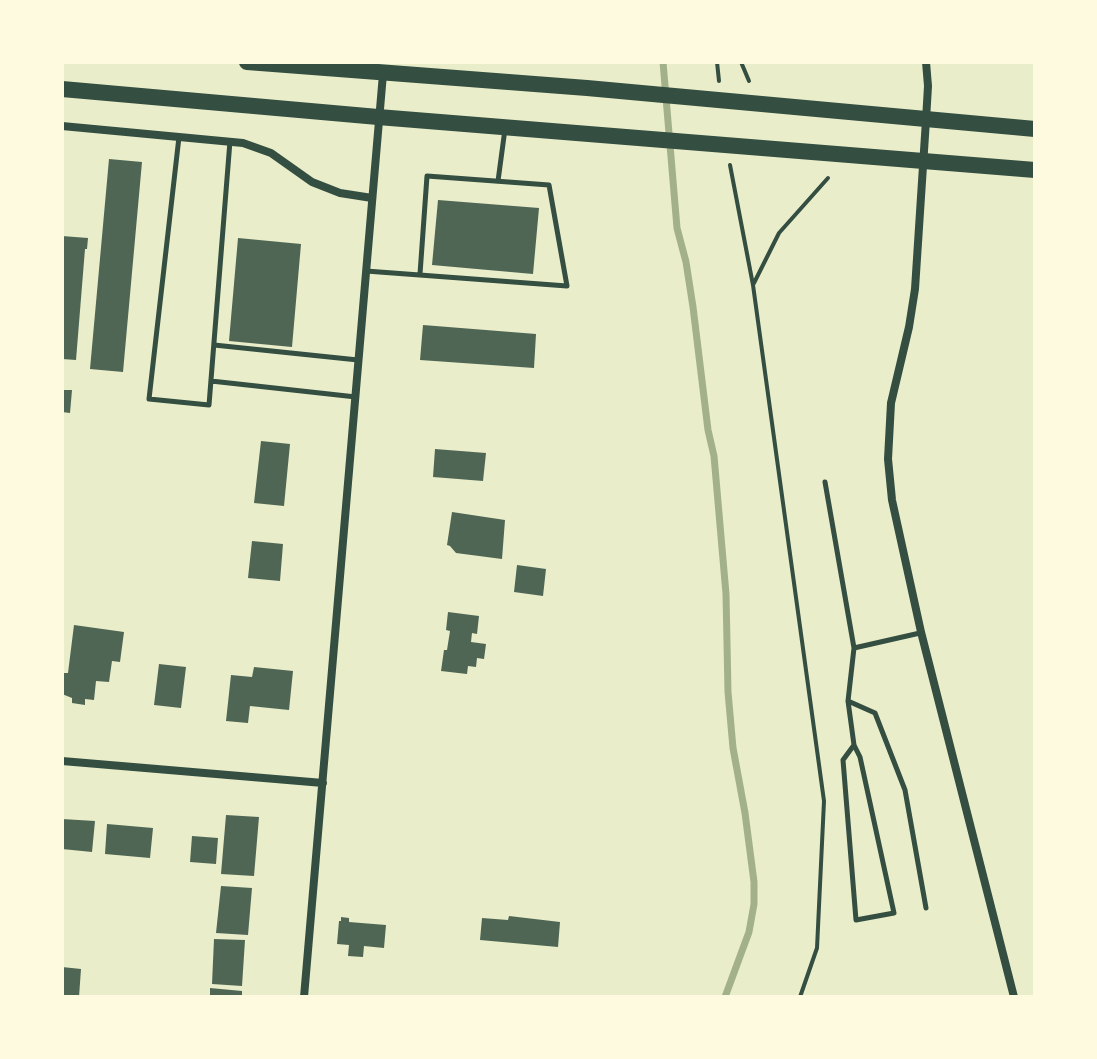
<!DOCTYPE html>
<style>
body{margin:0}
#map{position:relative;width:1097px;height:1059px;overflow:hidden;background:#e9edc9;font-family:"Source Sans 3",sans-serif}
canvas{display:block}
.frame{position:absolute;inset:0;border:64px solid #fefae0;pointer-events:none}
</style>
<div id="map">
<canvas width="1097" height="1059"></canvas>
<div class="frame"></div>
</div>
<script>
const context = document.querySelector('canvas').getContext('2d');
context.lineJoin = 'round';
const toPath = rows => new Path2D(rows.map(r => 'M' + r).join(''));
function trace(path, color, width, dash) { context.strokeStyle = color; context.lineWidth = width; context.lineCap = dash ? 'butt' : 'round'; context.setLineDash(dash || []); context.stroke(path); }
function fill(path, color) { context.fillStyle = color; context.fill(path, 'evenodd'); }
trace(toPath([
 [663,62,677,228,686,262,693,307,708,430,714,456,726,594,728,692,733,748,745,813,754,882,754,904,749,932,725,997]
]), '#a3b18a', 7);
fill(toPath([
 [109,159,142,162,123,372,90,369],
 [438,200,539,208,533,274,432,265],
 [62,236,88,238,87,249,85,249,76,360,62,359],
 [238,238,301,244,292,347,229,341],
 [423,325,536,334,534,368,420,360],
 [62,390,72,390,70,413,62,412],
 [261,441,290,444,284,506,254,503],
 [435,449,486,453,483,481,433,477],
 [452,512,505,520,502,559,456,553,450,546,447,545],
 [252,541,283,544,280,581,248,578],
 [517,565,546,569,543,596,514,592],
 [448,612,479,616,477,634,472,633,471,642,486,644,484,659,477,658,476,667,468,666,467,674,441,671,444,650,447,650,450,631,446,630],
 [74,625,124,632,120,662,112,661,109,682,96,681,94,700,85,699,85,705,72,703,72,698,62,694,62,673,68,673],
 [159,664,186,667,181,708,154,705],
 [254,667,293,671,289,710,250,706,248,723,226,721,231,675,252,677],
 [226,815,259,817,254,876,221,874],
 [62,819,95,821,92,852,62,849],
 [107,824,153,828,150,858,105,854],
 [192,836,218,838,216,864,190,862],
 [221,886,252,888,248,935,216,933],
 [509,916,560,922,558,947,480,940,482,918,508,920],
 [341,917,349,918,349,922,386,925,384,948,364,946,363,957,348,956,349,945,337,944,339,921,341,921],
 [214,939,245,940,242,986,212,984],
 [62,967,81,969,79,997,62,997],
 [210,988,242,991,242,997,210,997]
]), '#4f6655');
trace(toPath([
 [717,62,719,81],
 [741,62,749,81],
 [730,165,753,285,824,801,817,948,800,997],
 [754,283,779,233,828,178]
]), '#344e41', 4);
trace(toPath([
 [179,137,149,399,209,405,230,141],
 [498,181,505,129],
 [366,271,567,286,549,185,427,176,420,274],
 [214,345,358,360],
 [211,381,356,397],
 [825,482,854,648,920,633],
 [848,701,875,713,905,790,926,908],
 [854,745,843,760,856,920,894,913,860,757,854,745,848,701,854,648]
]), '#344e41', 5);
trace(toPath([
 [926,62,928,86,926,120,915,289,909,327,891,403,888,459,892,500,921,632,1014,997],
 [62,126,243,143,271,153,312,182,340,193,372,198],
 [62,761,323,783],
 [304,997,383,74]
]), '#344e41', 8);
trace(toPath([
 [247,62,587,88,1035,129],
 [62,89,378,117,1035,170]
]), '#344e41', 16);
</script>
